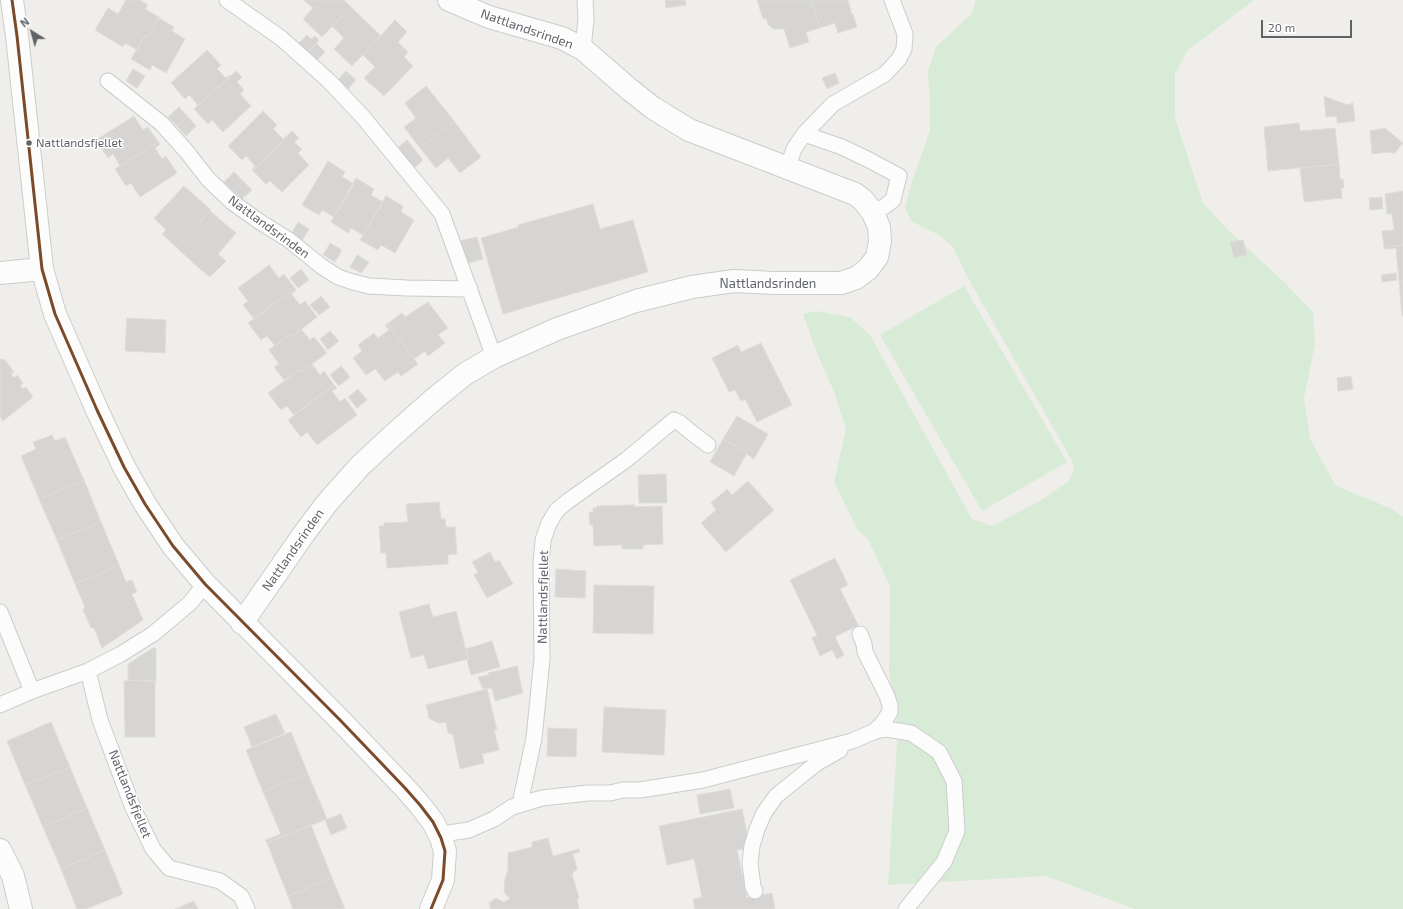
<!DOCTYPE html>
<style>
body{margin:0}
#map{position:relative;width:1403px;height:909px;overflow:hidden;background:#efeeea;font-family:"Exo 2",sans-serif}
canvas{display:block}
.north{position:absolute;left:12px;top:12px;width:40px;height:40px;-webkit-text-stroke:3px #fff;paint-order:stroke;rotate:323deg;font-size:11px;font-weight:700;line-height:16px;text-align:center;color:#5f6368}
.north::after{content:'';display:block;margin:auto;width:14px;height:18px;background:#5f6368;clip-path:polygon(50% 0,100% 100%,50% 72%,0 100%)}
.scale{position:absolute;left:1261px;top:20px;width:91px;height:18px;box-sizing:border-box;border:2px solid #5f6368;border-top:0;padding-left:5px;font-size:12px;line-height:14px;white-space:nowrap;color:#5f6368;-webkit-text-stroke:3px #fff;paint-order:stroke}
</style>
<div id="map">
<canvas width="1403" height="909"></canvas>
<div class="north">N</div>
<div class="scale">20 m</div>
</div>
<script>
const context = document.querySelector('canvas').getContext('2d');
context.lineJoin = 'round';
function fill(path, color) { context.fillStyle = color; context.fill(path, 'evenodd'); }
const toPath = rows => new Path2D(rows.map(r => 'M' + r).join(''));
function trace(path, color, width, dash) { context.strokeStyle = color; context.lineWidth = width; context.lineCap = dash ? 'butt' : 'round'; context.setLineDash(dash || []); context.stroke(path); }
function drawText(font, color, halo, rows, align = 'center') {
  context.font = font + ' "Exo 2",sans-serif'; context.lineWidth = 3; context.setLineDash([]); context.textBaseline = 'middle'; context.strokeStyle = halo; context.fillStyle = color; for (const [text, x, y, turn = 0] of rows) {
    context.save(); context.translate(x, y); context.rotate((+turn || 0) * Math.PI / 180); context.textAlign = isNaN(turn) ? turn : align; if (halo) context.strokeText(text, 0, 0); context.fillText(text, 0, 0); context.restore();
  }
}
fill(toPath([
 [976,0,1254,0,1188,50,1175,73,1175,118,1203,203,1229,231,1285,283,1313,312,1315,344,1304,398,1310,439,1336,486,1392,509,1403,517,1403,909,1135,909,1046,876,888,885,898,728,889,670,890,586,868,539,858,531,834,482,846,429,835,394,817,353,803,314,816,311,850,317,870,335,972,519,992,526,1040,501,1069,481,1074,469,1071,459,968,278,953,247,939,235,911,221,905,208,911,185,930,130,930,107,928,71,936,47,972,13],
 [964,286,1067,462,982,511,880,335]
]), '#d8ebd6');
const building = toPath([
 [126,0,140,0,148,5,145,9,159,17,148,37,145,36,137,50,125,43,123,47,95,30,108,8,118,14,126,0],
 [304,0,344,0,351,7,322,37,303,19,313,8,304,0],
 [665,0,685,0,686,5,666,8,665,0],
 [757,0,811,0,820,28,806,32,809,42,790,48,784,29,773,29,768,24,766,18,763,19,757,0],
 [811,0,848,0,852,15,853,14,857,27,838,33,835,23,820,28,811,0],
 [351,7,381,36,352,66,334,49,344,38,332,26,351,7],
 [159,18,174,27,172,31,185,39,166,73,152,65,150,70,131,59,145,36,148,37,159,18],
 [395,20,407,32,398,42,408,52,404,57,413,66,384,96,364,78,375,67,363,55,395,20],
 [307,35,311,39,315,36,319,40,306,54,297,45,307,35],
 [316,43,325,52,315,62,306,54,316,43],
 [207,50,221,65,217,69,226,78,230,75,231,76,194,109,198,105,189,95,185,99,171,83,207,50],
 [133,69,145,76,137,88,126,81,133,69],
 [236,71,242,77,237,82,244,90,240,94,251,106,223,132,212,120,208,124,194,109,236,71],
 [346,71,356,80,347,90,337,81,346,71],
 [835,73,839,83,827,89,822,78,835,73],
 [426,86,454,121,420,148,404,127,416,118,405,103,426,86],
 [1324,96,1347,105,1353,103,1355,121,1337,123,1337,116,1326,117,1324,96],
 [179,107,187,116,177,126,168,117,179,107],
 [263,111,277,125,273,129,283,139,287,135,288,136,253,171,252,170,255,166,246,156,242,160,228,146,263,111],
 [134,116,143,130,148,127,158,142,120,166,113,154,108,158,96,140,134,116],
 [187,116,196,126,186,136,177,126,187,116],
 [454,121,481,157,460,173,448,158,436,168,420,148,454,121],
 [1299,123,1300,131,1335,128,1339,164,1268,171,1264,127,1299,123],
 [1385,128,1403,143,1394,154,1391,152,1372,154,1370,131,1385,128],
 [292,131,299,138,294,142,302,149,298,153,309,165,282,192,270,181,266,184,253,171,292,131],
 [407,140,423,160,413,169,396,149,407,140],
 [158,142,160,144,155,148,162,159,166,156,177,173,140,197,131,183,126,186,115,169,158,142],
 [328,161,345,172,342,177,354,184,334,217,322,210,319,215,302,205,328,161],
 [1339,164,1340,179,1343,179,1344,188,1341,188,1342,198,1304,202,1300,168,1339,164],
 [234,172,243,181,233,191,224,182,234,172],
 [356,178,374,189,371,195,383,202,363,235,351,228,348,233,331,222,356,178],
 [243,181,252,190,242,199,233,191,243,181],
 [184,186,211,210,176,247,162,234,166,230,154,218,184,186],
 [1403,191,1403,245,1384,247,1382,231,1394,230,1392,214,1387,214,1385,194,1403,191],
 [386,196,403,206,401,212,414,220,395,253,381,245,378,250,360,240,386,196],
 [1382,197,1383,209,1370,210,1369,198,1382,197],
 [593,204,600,229,633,220,648,272,503,314,481,238,519,227,518,225,593,204],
 [210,211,236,233,218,254,226,261,210,277,202,270,202,271,176,247,210,211],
 [298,222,309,229,302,241,291,234,298,222],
 [477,237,483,259,466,264,459,241,477,237],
 [1243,240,1247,255,1234,258,1230,242,1243,240],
 [330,243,342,250,335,262,323,255,330,243],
 [1403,245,1403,280,1399,281,1396,248,1384,249,1384,247,1403,245],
 [357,255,369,262,361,273,350,267,357,255],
 [269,265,279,278,284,274,296,290,292,294,290,292,254,319,243,305,248,301,238,288,269,265],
 [301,269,309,280,298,288,290,278,301,269],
 [1396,273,1397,280,1382,282,1381,275,1396,273],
 [1403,280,1403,316,1402,316,1399,281,1403,280],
 [290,292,300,305,305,301,317,317,293,336,291,334,275,346,267,336,261,340,248,323,290,292],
 [321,296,330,307,319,315,310,305,321,296],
 [428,302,448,328,438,335,445,343,428,356,425,351,414,359,387,324,402,313,405,317,428,302],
 [127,318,166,320,165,353,125,351,127,318],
 [387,324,418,364,401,376,398,372,385,381,375,369,366,375,353,358,362,351,358,345,374,333,378,338,389,330,385,325,387,324],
 [301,329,310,340,314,337,327,353,301,372,299,370,284,380,274,367,279,364,269,350,291,334,293,336,301,329],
 [330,331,339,341,328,350,320,339,330,331],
 [761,343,792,405,757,422,745,399,741,401,735,390,729,392,712,358,738,345,741,352,761,343],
 [0,359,5,360,14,372,11,374,14,378,17,375,23,383,20,386,23,389,26,387,33,397,3,421,0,417,0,359],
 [312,364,320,375,324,371,334,385,294,415,287,406,281,410,268,393,299,370,301,372,312,364],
 [341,366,350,377,339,386,330,375,341,366],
 [1351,376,1353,389,1338,391,1337,378,1351,376],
 [334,385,337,388,332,391,340,402,345,398,357,415,317,445,307,432,301,437,288,420,334,385],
 [358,389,367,400,357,408,348,397,358,389],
 [737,416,768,434,754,459,746,454,747,453,723,439,737,416],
 [52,435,55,441,65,437,84,480,39,499,21,456,36,449,33,442,52,435],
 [723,439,747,453,734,476,710,462,723,439],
 [666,474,667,503,639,503,638,475,666,474],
 [84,480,101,522,57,540,39,499,84,480],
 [748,481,774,510,726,552,701,523,716,510,711,503,727,489,732,495,748,481],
 [439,502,441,519,445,519,446,527,455,527,457,554,448,555,448,564,387,568,386,553,381,553,379,526,384,526,384,523,408,522,406,504,439,502],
 [634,505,634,507,662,506,663,544,643,545,643,549,622,549,622,545,594,546,593,525,590,525,589,512,593,512,593,508,597,508,597,506,634,505],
 [101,522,119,565,75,584,57,540,101,522],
 [490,552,495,562,499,560,513,584,487,598,474,575,478,572,472,562,490,552],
 [835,558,848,585,840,589,858,625,835,637,844,655,837,659,832,650,820,656,812,638,817,635,790,580,835,558],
 [119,565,126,582,132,580,137,592,132,594,143,620,102,648,94,628,91,628,83,610,85,607,75,584,119,565],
 [556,569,586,571,585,598,555,597,556,569],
 [594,585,654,586,653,634,593,633,594,585],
 [429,604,433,617,456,611,468,659,428,669,424,655,411,658,399,612,429,604],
 [492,641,500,667,471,675,467,660,469,659,466,649,492,641],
 [153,648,156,648,156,681,128,680,128,664,153,648],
 [517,666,523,693,495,701,492,688,483,689,478,677,489,675,488,673,517,666],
 [141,680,141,681,155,681,155,737,125,737,124,681,141,680],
 [487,689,497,730,494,730,499,750,482,754,484,763,460,769,453,735,448,733,446,722,438,723,429,718,426,705,487,689],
 [604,707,666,710,664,755,602,752,604,707],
 [276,714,285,733,252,747,244,727,276,714],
 [51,722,70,767,25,785,7,741,51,722],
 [548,728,577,729,576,757,547,756,548,728],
 [291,732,308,774,263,792,246,750,291,732],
 [70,767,87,808,43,827,25,785,70,767],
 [308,774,327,819,267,843,265,840,281,834,263,792,308,774],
 [730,789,734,808,700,814,697,795,730,789],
 [87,808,105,850,61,869,43,827,87,808],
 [742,809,750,848,737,850,747,898,772,893,775,909,695,909,693,899,702,897,694,859,667,865,659,826,742,809],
 [341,814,347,828,331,835,325,820,341,814],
 [311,825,332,878,288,896,267,843,311,825],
 [548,838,553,856,579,849,580,852,573,854,577,869,572,874,579,898,577,899,579,909,491,909,489,903,496,898,503,902,510,899,504,892,505,878,508,870,508,853,532,847,532,842,548,838],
 [105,850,123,894,86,909,77,909,61,869,105,850],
 [332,878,345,909,293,909,288,896,332,878],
 [194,901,198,909,175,909,194,901]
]);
fill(building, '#d6d5d3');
trace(building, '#deddd9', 1);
const service = toPath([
 [227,0,281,38,329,81,363,117,442,214,494,357],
 [583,49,586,19,585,0],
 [108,81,162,124,187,152,208,179,232,202,260,222,289,240,321,266,338,277,353,282,369,286,407,288,470,289],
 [804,134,842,147,869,160,899,176,893,200,885,206,873,213],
 [787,169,794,149,804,134,833,104,885,74,899,59,904,49,905,34,892,0],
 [0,612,32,691],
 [88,671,100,720,133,808,153,849,169,868,220,881,241,896,247,909],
 [0,705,32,691,88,671,121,654,153,634,190,603,205,584],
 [872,732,886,729,911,733,939,752,954,781,957,831,944,862,906,909],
 [520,804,534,738,542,659,541,563,543,540,549,523,557,510,568,501,626,460,674,420,680,423,692,433,708,445],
 [441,838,449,833,469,830,494,819,512,807,542,798,588,793,610,793,623,790,640,790,703,780,852,741,873,732,882,724,890,712,890,705,887,696,865,652,864,644,860,634],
 [755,891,753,887,750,863,752,846,757,829,764,813,776,796,817,763,840,750]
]);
const minor = toPath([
 [0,273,42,269],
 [242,623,303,535,327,503,360,466,391,437,434,399,465,374,494,357,557,329,636,301,692,287,734,281,774,283,841,283,856,278,868,269,877,257,880,241,879,227,873,213,863,200,855,194,689,130,653,108,629,89,583,49,562,38,489,17,449,0],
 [0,850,13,876,21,909]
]);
const tertiary = toPath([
 [12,0,17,36,42,269,55,314,97,410,124,467,145,504,173,546,205,584,341,721,405,788,420,805,433,822,441,838,445,851,443,880,431,909]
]);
trace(service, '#cbcccc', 17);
trace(minor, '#cbcccc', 24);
trace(tertiary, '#cbcccc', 24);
trace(service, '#fdfcfc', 15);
trace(minor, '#fdfcfc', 22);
trace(tertiary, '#fdfcfc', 22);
trace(toPath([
 [12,0,17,36,42,269,55,314,97,410,124,467,145,504,173,546,205,584,341,721,405,788,420,805,433,822,441,838,445,851,443,880,431,909]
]), '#7a4b2a', 3);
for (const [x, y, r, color] of [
 [29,143,3.5,"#5f6368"]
]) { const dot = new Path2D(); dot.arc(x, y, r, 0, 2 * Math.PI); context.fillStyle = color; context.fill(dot); trace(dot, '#fff', 1.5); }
drawText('12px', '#5f6368', '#fff', [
 ["Nattlandsfjellet",36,143]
], 'left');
drawText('13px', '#5f6368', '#fff', [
 ["Nattlandsrinden",527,29,19],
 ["Nattlandsrinden",269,227,36],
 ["Nattlandsrinden",768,284],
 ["Nattlandsrinden",293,550,-55],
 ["Nattlandsfjellet",543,597,-89],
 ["Nattlandsfjellet",130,794,68]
]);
</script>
